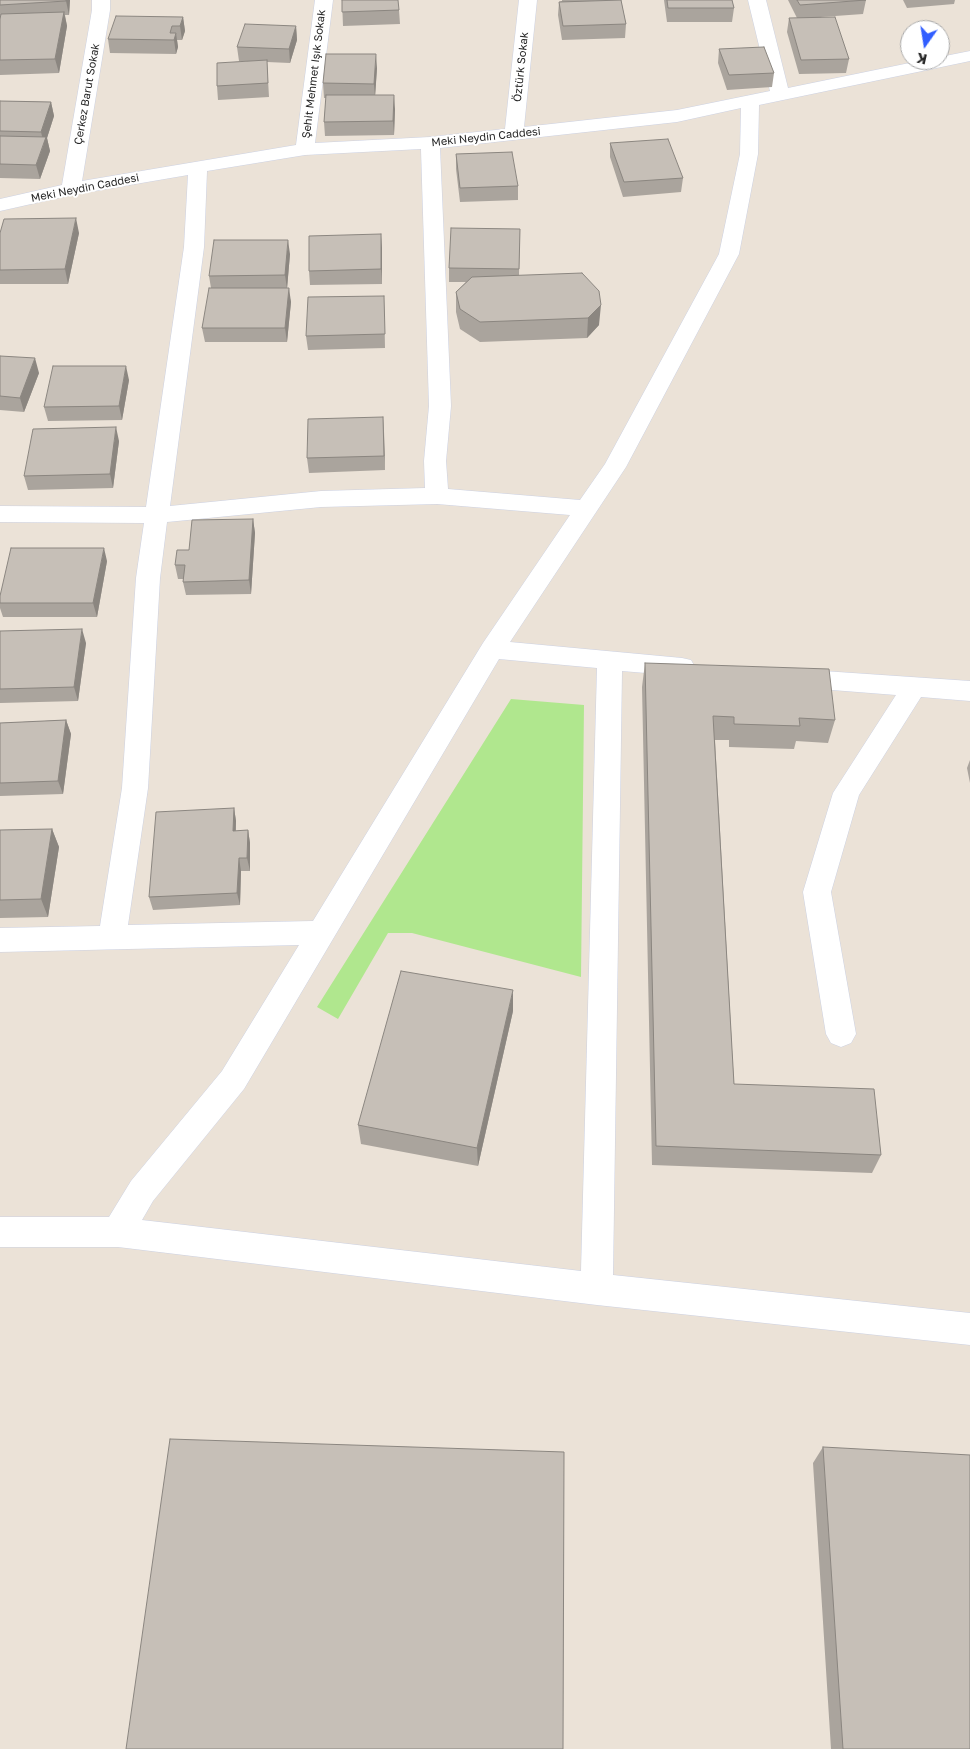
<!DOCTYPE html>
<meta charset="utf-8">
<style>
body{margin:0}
#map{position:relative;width:970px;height:1749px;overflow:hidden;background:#ebe2d7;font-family:"Golos Text",sans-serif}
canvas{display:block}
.north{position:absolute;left:900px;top:20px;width:50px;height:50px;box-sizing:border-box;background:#fff;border:1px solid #a9a9a9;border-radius:50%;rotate:193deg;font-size:14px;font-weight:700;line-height:20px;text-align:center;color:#272727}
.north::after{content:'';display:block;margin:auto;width:18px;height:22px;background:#315eff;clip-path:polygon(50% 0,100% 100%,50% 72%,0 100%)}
</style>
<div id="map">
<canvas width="970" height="1749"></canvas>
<div class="north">K</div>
</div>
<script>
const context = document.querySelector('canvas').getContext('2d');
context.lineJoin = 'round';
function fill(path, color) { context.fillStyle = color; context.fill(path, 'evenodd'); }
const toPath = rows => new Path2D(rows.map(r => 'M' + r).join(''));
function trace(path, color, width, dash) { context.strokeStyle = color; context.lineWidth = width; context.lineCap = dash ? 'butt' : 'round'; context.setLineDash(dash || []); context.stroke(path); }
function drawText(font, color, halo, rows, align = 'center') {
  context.font = font + ' "Golos Text",sans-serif'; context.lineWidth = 4; context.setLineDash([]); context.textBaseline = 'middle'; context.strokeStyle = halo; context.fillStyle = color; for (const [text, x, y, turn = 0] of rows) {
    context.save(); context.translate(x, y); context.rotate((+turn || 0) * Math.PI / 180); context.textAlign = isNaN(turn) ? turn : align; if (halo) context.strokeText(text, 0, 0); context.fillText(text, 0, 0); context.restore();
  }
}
fill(toPath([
 [511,699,584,705,581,977,412,933,388,933,338,1019,317,1007]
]), '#b0e78e');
const minor = toPath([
 [92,0,110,0,110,10,82,181,296,145,315,0,333,0,315,143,430,137,505,129,519,0,537,0,524,127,677,110,770,91,748,0,766,0,788,88,924,60,940,60,940,57,970,51,970,61,759,105,758,154,739,254,626,467,510,642,682,658,691,660,695,667,691,674,682,676,622,671,613,1275,970,1313,970,1345,597,1305,118,1247,0,1247,0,1217,109,1217,131,1181,222,1071,299,945,0,952,0,928,100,926,122,788,136,578,144,523,0,522,0,506,146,507,184,247,188,175,71,195,0,211,0,199,62,185,92,10,92,0],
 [741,108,740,154,719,254,605,464,580,500,448,489,446,461,451,406,440,148,677,122,741,108],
 [421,149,429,406,424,461,425,488,321,491,170,506,204,247,207,171,305,155,421,149],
 [437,504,570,515,483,643,313,921,128,925,148,788,160,578,167,522,321,507,437,504],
 [499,659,597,668,581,1271,142,1220,153,1201,244,1089,499,659],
 [794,669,970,681,970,701,921,697,859,795,831,892,856,1034,851,1043,841,1047,831,1043,826,1034,803,892,833,793,896,695,794,687,785,685,781,678,785,671,794,669]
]);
trace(minor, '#ccd1e2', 1);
fill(minor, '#fff');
fill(toPath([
 [0,0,70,0,69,15,65,15,67,26,59,73,0,75],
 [342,0,399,10,400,24,343,26],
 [562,0,621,0,626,24,625,38,562,40,558,15,559,2,562,1],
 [664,0,732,0,734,8,732,22,667,22],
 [788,0,866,0,863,14,821,17,849,59,846,73,799,74,787,32,789,18,797,18],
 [903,0,955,0,954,4,907,8],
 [183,17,185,31,182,40,177,40,178,47,176,54,110,53,108,39],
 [296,26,297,40,290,63,267,62,269,97,218,100,217,86,247,61,239,61,237,47],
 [719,49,774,73,772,87,727,90,718,63],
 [377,68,375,95,395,109,394,135,325,136,324,122,326,98,324,98,323,83],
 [0,101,51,102,54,116,47,138,50,151,40,179,0,178],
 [610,143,683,178,681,192,623,197,610,157],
 [456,154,518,186,518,200,460,202,456,169],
 [520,229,519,275,599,325,587,338,480,342,460,329,456,312,456,292,466,282,449,282,449,268],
 [0,233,79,233,68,284,0,284],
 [381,234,382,284,310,285,309,271],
 [290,254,287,288,291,302,287,342,205,342,202,328,211,288,209,276],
 [384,296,385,348,308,350,306,336],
 [0,356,39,373,24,412,0,410],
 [129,380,122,420,48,421,44,407],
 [383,417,385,470,309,473,307,458],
 [119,441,113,488,28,490,24,476],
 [253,519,255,533,251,594,186,595,183,582,183,579,178,579,175,565,189,550],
 [107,561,97,617,3,617,0,608,0,596],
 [0,631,86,643,78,701,0,703],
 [645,663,835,720,828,743,796,741,794,749,729,747,729,740,715,740,734,1084,881,1155,872,1173,652,1165,642,687],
 [66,720,71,734,63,794,0,796,0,723],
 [970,760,970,783,967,768],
 [234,808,236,821,236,831,248,830,250,843,250,871,241,871,240,905,153,910,149,897],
 [52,829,59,847,48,917,0,918,0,830],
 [513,1011,478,1166,361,1144,358,1125],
 [823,1447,970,1749,831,1749,813,1463]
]), '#aaa49d');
fill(toPath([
 [66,0,70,0,69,15,66,1],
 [64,12,67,26,59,73,55,59],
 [183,17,185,31,182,40,180,26],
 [296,26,297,40,290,63,289,49],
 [176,33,178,47,176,54,174,40],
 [376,54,377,68,375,98,374,84],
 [394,95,395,109,394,135,393,121],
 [51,102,54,116,47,138,50,151,40,179,36,165,44,144,41,132],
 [76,218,79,233,68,284,65,269],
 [381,234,382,248,382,284,381,269],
 [288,240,290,254,287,289,285,275],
 [289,288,291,302,287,342,285,328],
 [601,305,599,325,587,338,588,318],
 [35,358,39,373,24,412,20,398],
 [126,366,129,380,122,420,119,406],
 [383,417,384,431,385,470,384,456],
 [116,427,119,441,113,488,110,474],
 [253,519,255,533,251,594,249,580],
 [104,548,107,561,97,617,93,603],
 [82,629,86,643,78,701,74,687],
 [66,720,71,734,63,794,58,781],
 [234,808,236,821,235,844,233,831],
 [52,829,59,847,48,917,41,899],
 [248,830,250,843,250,871,247,858],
 [239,858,241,871,240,905,237,893],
 [513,990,513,1011,478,1166,477,1148]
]), '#8b8680');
const building = toPath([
 [0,0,66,0,66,1,0,5,0,0],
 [342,0,398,0,399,10,342,12,342,0],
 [621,0,626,24,563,26,559,2,621,0],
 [667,0,732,0,734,8,668,8,667,0],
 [797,0,866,0,800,5,797,0],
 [64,12,55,59,0,60,0,19,1,14,64,12],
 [116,16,183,17,180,26,172,26,170,33,176,33,174,40,108,39,116,16],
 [835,17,849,59,801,60,789,18,835,17],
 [245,24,296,26,289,49,237,47,245,24],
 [764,47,774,73,729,75,719,49,764,47],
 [326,54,376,54,374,84,323,83,326,54],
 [267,60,268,83,217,86,217,63,267,60],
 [326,95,394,95,393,121,324,122,326,95],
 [0,101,51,102,41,132,0,131,0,101],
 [0,136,46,137,36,165,0,164,0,136],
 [668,139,683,178,624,182,610,143,668,139],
 [512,152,518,186,460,188,456,154,512,152],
 [76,218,65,269,0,270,0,233,4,219,76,218],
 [451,228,520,229,519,269,449,268,451,228],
 [381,234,381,269,309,271,309,236,381,234],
 [214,240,288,240,285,275,209,276,214,240],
 [582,273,599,291,601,305,588,318,480,322,460,309,456,292,472,277,582,273],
 [209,288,289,288,285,328,202,328,209,288],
 [384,296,385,334,306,336,308,297,384,296],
 [0,356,35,358,20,398,0,396,0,356],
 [53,366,126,366,119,406,44,407,53,366],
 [383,417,384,456,307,458,308,419,383,417],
 [116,427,110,474,24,476,33,429,116,427],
 [253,519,249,580,183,582,185,565,175,565,177,550,189,550,192,520,253,519],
 [11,548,104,548,93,603,0,603,0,596,11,548],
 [82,629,74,687,0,689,0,631,82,629],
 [645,663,829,669,835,720,799,718,800,726,734,724,734,717,713,716,734,1084,874,1089,881,1155,656,1146,645,663],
 [66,720,58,781,0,783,0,723,66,720],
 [234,808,233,831,248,830,247,858,239,858,237,893,149,897,156,812,234,808],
 [52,829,41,899,0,900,0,830,52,829],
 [401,971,513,990,477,1148,358,1125,401,971],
 [170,1439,564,1452,563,1749,126,1749,170,1439],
 [823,1447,970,1455,970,1749,843,1749,823,1447]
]);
fill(building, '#c6bfb7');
trace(building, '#8b8680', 1);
drawText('11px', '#272727', '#fff', [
 ["Öztürk Sokak",521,67,-84],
 ["Şehit Mehmet Işık Sokak",314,74,-83],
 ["Çerkez Barut Sokak",87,94,-80],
 ["Meki Neydin Caddesi",486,137,-6],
 ["Meki Neydin Caddesi",85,188,-11]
]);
</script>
